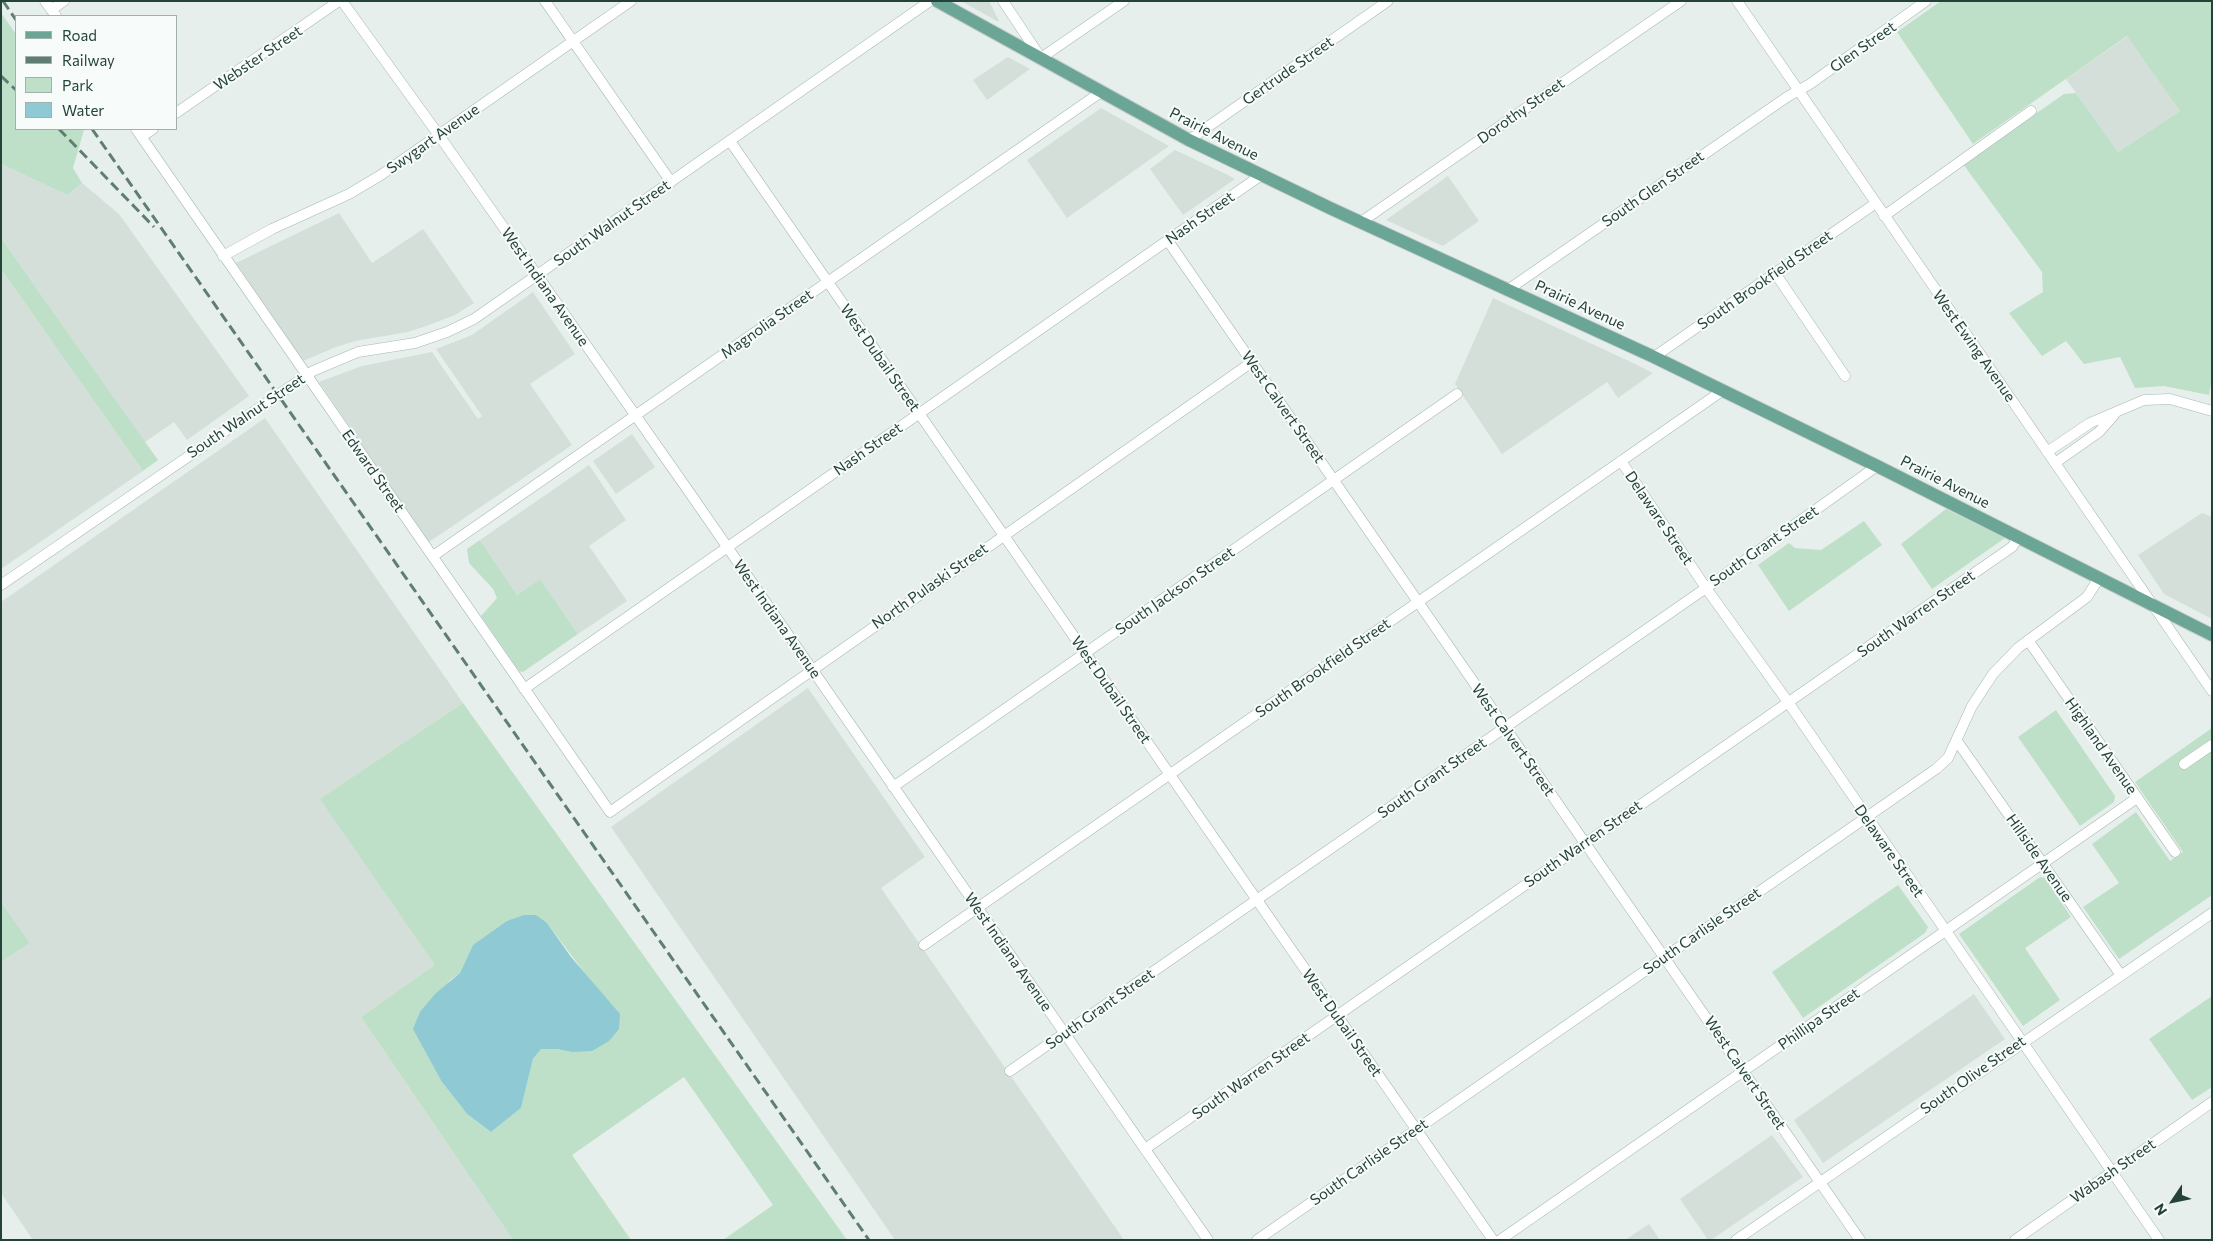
<!DOCTYPE html>
<style>
body{margin:0}
#map{position:relative;width:2213px;height:1241px;overflow:hidden;background:#e6efeb;font-family:Commissioner,sans-serif}
canvas{display:block}
.frame{position:absolute;inset:0;border:2px solid #24423a;pointer-events:none}
.legend{position:absolute;left:15px;top:15px;width:162px;height:115px;box-sizing:border-box;background:#f7fbf9;border:1px solid #a3b1ad;margin:0;padding:6px 9px;list-style:none;font-size:15px;color:#24423a}
.legend li{display:flex;align-items:center;gap:10px;height:25px}
.legend b{width:25px;border:1px solid #a3b1ad}
.north{position:absolute;left:2148px;top:1176px;width:50px;height:50px;-webkit-text-stroke:4px #f7fbf9;paint-order:stroke;rotate:236deg;font-size:14px;font-weight:700;line-height:20px;text-align:center;color:#24423a}
.north::after{content:'';display:block;margin:auto;width:18px;height:22px;background:#24423a;clip-path:polygon(50% 0,100% 100%,50% 72%,0 100%)}
</style>
<div id="map">
<canvas width="2213" height="1241"></canvas>
<div class="frame"></div>
<ul class="legend">
<li><b style="height:6px;background:#6aa596"></b>Road</li>
<li><b style="height:6px;background:#5f7d75"></b>Railway</li>
<li><b style="height:14px;background:#bfe0c8"></b>Park</li>
<li><b style="height:14px;background:#8ec9d4"></b>Water</li>
</ul>
<div class="north">N</div>
</div>
<script>
const context = document.querySelector('canvas').getContext('2d');
context.lineJoin = 'round';
function fill(path, color) { context.fillStyle = color; context.fill(path, 'evenodd'); }
const toPath = rows => new Path2D(rows.map(r => 'M' + r).join(''));
function trace(path, color, width, dash) { context.strokeStyle = color; context.lineWidth = width; context.lineCap = dash ? 'butt' : 'round'; context.setLineDash(dash || []); context.stroke(path); }
function drawText(font, color, halo, rows, align = 'center') {
  context.font = font + ' Commissioner,sans-serif'; context.lineWidth = 4; context.setLineDash([]); context.textBaseline = 'middle'; context.strokeStyle = halo; context.fillStyle = color; for (const [text, x, y, turn = 0] of rows) {
    context.save(); context.translate(x, y); context.rotate((+turn || 0) * Math.PI / 180); context.textAlign = isNaN(turn) ? turn : align; if (halo) context.strokeText(text, 0, 0); context.fillText(text, 0, 0); context.restore();
  }
}
fill(toPath([
 [961,1,989,1,999,21,997,21],
 [2128,36,2180,111,2118,152,2066,79],
 [1008,57,1030,69,987,100,973,80],
 [1101,108,1169,146,1067,218,1027,160],
 [1175,150,1226,174,1235,179,1183,215,1150,169],
 [1,164,67,195,82,183,119,214,249,396,187,440,174,422,145,442,1,238],
 [1448,176,1479,221,1443,246,1386,220],
 [339,213,372,263,423,229,474,303,455,315,429,325,408,332,355,341,336,347,303,361,236,263],
 [1,269,143,471,1,569],
 [533,292,575,354,530,384,572,445,429,542,319,382,362,366,432,352,478,419,482,416,436,349,472,335],
 [1493,298,1633,363,1653,373,1618,398,1607,382,1502,454,1455,384],
 [265,418,463,703,321,799,436,965,361,1017,513,1240,33,1240,1,1193,1,962,30,943,1,902,1,602],
 [632,434,655,467,616,494,593,461],
 [589,465,626,520,589,546,627,601,578,634,540,579,517,595,480,540],
 [2202,513,2212,517,2212,619,2164,594,2138,555],
 [808,688,925,857,881,888,1124,1240,895,1240,611,827],
 [1974,994,2005,1039,1823,1163,1794,1120],
 [1772,1135,1803,1177,1711,1240,1708,1240,1680,1199],
 [1649,1224,1660,1240,1625,1240]
]), '#d4dfda');
fill(toPath([
 [1941,1,2212,1,2212,378,2209,395,2164,386,2135,388,2120,357,2084,364,2066,341,2042,356,2009,313,2043,292,2042,272,1963,164,2064,94,2076,93,2118,152,2180,111,2127,36,1973,144,1897,32],
 [1,13,16,34,16,129,84,130,73,168,82,183,67,195,1,164],
 [1,238,158,460,143,471,1,269],
 [1946,509,2005,538,1932,589,1901,544],
 [1864,521,1882,545,1789,611,1758,565,1789,543,1795,548,1821,550],
 [480,540,517,595,540,579,578,634,523,672,519,671,481,616,497,598,493,589,469,563,467,549],
 [463,703,847,1240,723,1240,773,1205,684,1077,572,1155,631,1240,513,1240,361,1017,435,965,320,799],
 [547,923,587,976,573,1052,557,1049,541,1049,533,1059,521,1108,491,1132,467,1114,442,1082,449,981,460,973,473,945],
 [2056,710,2115,796,2114,802,2080,826,2018,737],
 [2212,728,2212,895,2119,959,2083,907,2119,883,2092,844,2136,812,2170,861,2183,852,2135,782],
 [2040,877,2045,878,2071,917,2025,948,2060,1000,2023,1026,1959,934],
 [1898,885,1928,927,1925,933,1803,1018,1772,972],
 [1,902,30,943,1,962],
 [2212,996,2212,1087,2192,1100,2149,1039]
]), '#bfe0c8');
fill(toPath([
 [524,915,536,915,547,923,571,957,620,1014,619,1029,609,1041,592,1051,572,1052,557,1049,541,1049,533,1059,521,1108,491,1132,467,1114,442,1082,413,1029,420,1012,435,994,460,973,473,945,507,921]
]), '#8ec9d4');
const minor = toPath([
 [45,1,56,16],
 [342,1,438,134,685,486,1208,1240],
 [545,1,671,182],
 [1003,1,1041,58,1124,1],
 [1737,1,2212,691],
 [51,10,64,1],
 [176,113,339,1],
 [136,129,610,812,1252,362],
 [142,136,153,129],
 [1189,140,1388,1],
 [730,141,1493,1240],
 [1884,216,2031,111],
 [1361,222,1681,1],
 [1168,241,1860,1240],
 [223,256,272,229,349,194,381,175,631,1],
 [1775,273,1845,376],
 [1509,289,1787,97,1810,84,1926,1],
 [1654,357,1876,203],
 [2047,452,2090,423,2144,400,2170,399,2212,411],
 [1621,461,1706,588,1788,702,2159,1240],
 [2055,463,2099,432,2114,415],
 [433,556,1101,92],
 [1,585,313,371,358,352,415,343,447,332,474,319,930,1],
 [2028,640,2175,852],
 [524,689,1260,176],
 [1957,741,2120,974],
 [2184,764,2212,745],
 [893,787,1457,394],
 [924,945,1722,391],
 [1010,1071,1706,588,1877,466],
 [1145,1149,1973,574,2012,547,2019,537],
 [1257,1240,1936,769,1948,758,1972,706,1993,674,2018,648,2087,597,2099,578],
 [1500,1240,2137,798],
 [1736,1240,2212,913],
 [2015,1240,2212,1102]
]);
const major = toPath([
 [937,1,1189,140,1332,209,1654,357,1877,466,2212,635]
]);
trace(minor, '#a8b8b2', 11);
trace(major, '#c2cac8', 14);
trace(minor, '#fff', 10);
trace(major, '#6aa596', 12);
trace(toPath([
 [3,1,16,20],
 [1,76,16,90],
 [59,129,154,227],
 [92,129,869,1240]
]), '#5f7d75', 3, [10, 5]);
drawText('15px', '#24423a', '#f7fbf9', [
 ["Glen Street",1863,47,-35],
 ["Webster Street",258,58,-34],
 ["Gertrude Street",1288,71,-35],
 ["Dorothy Street",1521,111,-35],
 ["Prairie Avenue",1214,134,27],
 ["Swygart Avenue",433,139,-35],
 ["South Glen Street",1653,189,-35],
 ["Nash Street",1200,218,-35],
 ["South Walnut Street",612,223,-35],
 ["South Brookfield Street",1765,280,-35],
 ["West Indiana Avenue",545,287,55],
 ["Prairie Avenue",1580,305,25],
 ["Magnolia Street",767,324,-35],
 ["West Ewing Avenue",1974,346,55],
 ["West Dubail Street",880,358,55],
 ["West Calvert Street",1283,407,55],
 ["South Walnut Street",246,416,-34],
 ["Nash Street",868,449,-35],
 ["Edward Street",373,471,55],
 ["Prairie Avenue",1945,482,27],
 ["Delaware Street",1659,518,56],
 ["South Grant Street",1764,546,-35],
 ["North Pulaski Street",930,586,-35],
 ["South Jackson Street",1175,591,-35],
 ["South Warren Street",1916,614,-35],
 ["West Indiana Avenue",777,619,55],
 ["South Brookfield Street",1323,668,-35],
 ["West Dubail Street",1111,690,55],
 ["West Calvert Street",1513,740,55],
 ["Highland Avenue",2101,746,55],
 ["South Grant Street",1432,778,-35],
 ["South Warren Street",1583,844,-35],
 ["Delaware Street",1889,851,55],
 ["Hillside Avenue",2039,858,55],
 ["South Carlisle Street",1702,931,-35],
 ["West Indiana Avenue",1008,952,55],
 ["South Grant Street",1100,1009,-35],
 ["Phillipa Street",1819,1019,-35],
 ["West Dubail Street",1342,1023,55],
 ["West Calvert Street",1745,1073,56],
 ["South Olive Street",1973,1075,-35],
 ["South Warren Street",1251,1076,-35],
 ["South Carlisle Street",1369,1162,-35],
 ["Wabash Street",2113,1171,-35]
]);
</script>
